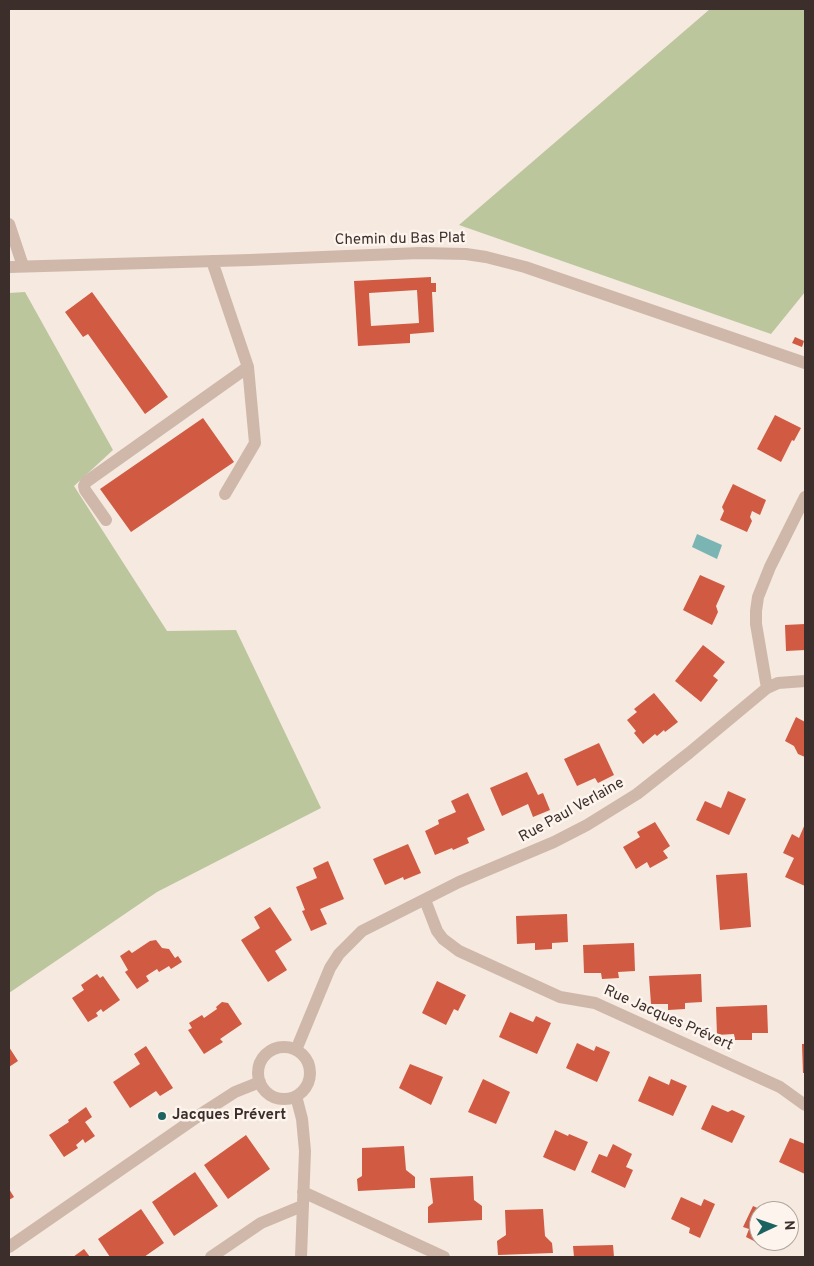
<!DOCTYPE html>
<meta charset="utf-8">
<style>
body{margin:0}
#map{position:relative;width:814px;height:1266px;overflow:hidden;background:#f5e9e0;font-family:Overpass,sans-serif}
canvas{display:block}
.frame{position:absolute;inset:0;border:10px solid #3c2e2a;pointer-events:none}
.north{position:absolute;left:749px;top:1201px;width:50px;height:50px;box-sizing:border-box;background:#fcf4ed;border:1px solid #afa59f;border-radius:50%;rotate:87deg;font-size:14px;font-weight:700;line-height:20px;text-align:center;color:#3c2e2a}
.north::after{content:'';display:block;margin:auto;width:18px;height:22px;background:#1b6261;clip-path:polygon(50% 0,100% 100%,50% 72%,0 100%)}
</style>
<div id="map">
<canvas width="814" height="1266"></canvas>
<div class="frame"></div>
<div class="north">N</div>
</div>
<script>
const context = document.querySelector('canvas').getContext('2d');
context.lineJoin = 'round';
function fill(path, color) { context.fillStyle = color; context.fill(path, 'evenodd'); }
const toPath = rows => new Path2D(rows.map(r => 'M' + r).join(''));
function trace(path, color, width, dash) { context.strokeStyle = color; context.lineWidth = width; context.lineCap = dash ? 'butt' : 'round'; context.setLineDash(dash || []); context.stroke(path); }
function drawText(font, color, halo, rows, align = 'center') {
  context.font = font + ' Overpass,sans-serif'; context.lineWidth = 5; context.setLineDash([]); context.textBaseline = 'middle'; context.strokeStyle = halo; context.fillStyle = color; for (const [text, x, y, turn = 0] of rows) {
    context.save(); context.translate(x, y); context.rotate((+turn || 0) * Math.PI / 180); context.textAlign = isNaN(turn) ? turn : align; if (halo) context.strokeText(text, 0, 0); context.fillText(text, 0, 0); context.restore();
  }
}
fill(toPath([
 [710,9,805,9,805,292,771,334,459,225],
 [25,292,113,450,74,486,167,631,236,630,321,808,157,892,9,993,9,293]
]), '#bcc69d');
fill(toPath([
 [697,534,722,545,717,559,692,547]
]), '#7bb5b3');
fill(toPath([
 [431,277,431,283,436,283,436,292,432,292,434,332,410,334,410,343,358,346,354,281],
 [417,290,419,323,371,326,369,293],
 [92,292,168,397,145,414,88,334,83,337,65,312],
 [795,337,804,341,802,347,792,343],
 [775,415,801,428,794,441,792,440,781,462,757,449],
 [203,418,234,462,131,532,100,489],
 [733,484,766,500,760,515,752,511,750,517,752,521,747,532,720,520,724,511,722,507],
 [700,575,725,586,716,606,718,612,712,625,683,610],
 [805,624,805,650,786,651,785,625],
 [703,645,725,662,713,676,718,680,701,702,675,681],
 [654,693,678,722,665,732,664,730,657,736,655,734,643,744,634,733,636,731,627,720,637,712,634,709],
 [796,717,805,722,805,757,798,754,794,746,785,741],
 [599,743,614,775,598,783,595,778,577,786,564,759],
 [527,772,538,795,543,793,550,810,533,817,528,804,502,816,490,788],
 [728,791,746,799,729,835,696,820,705,801,721,808],
 [468,793,485,830,467,838,469,843,453,850,452,848,435,855,425,831,439,824,438,820,456,812,451,801],
 [655,822,670,846,663,851,668,858,650,868,647,862,636,869,623,847,640,837,637,832],
 [805,824,805,886,785,877,794,858,783,853,792,834,799,838],
 [408,844,421,873,404,880,403,877,385,885,373,859],
 [328,861,344,899,320,909,327,924,311,931,302,911,305,910,296,887,317,878,313,868],
 [747,873,751,927,720,930,716,875],
 [270,907,292,940,275,951,287,970,268,982,241,940,260,928,254,917],
 [567,914,568,942,552,943,552,949,535,950,535,943,517,944,516,916],
 [156,940,162,948,169,949,175,958,178,956,182,962,171,969,169,966,159,972,157,969,146,976,149,981,137,989,125,972,128,970,120,956,129,950,132,953,150,941],
 [634,943,635,971,618,972,619,978,602,979,601,973,584,973,583,945],
 [97,974,100,978,103,976,120,1000,103,1012,101,1009,96,1013,98,1016,88,1022,72,998,84,990,81,985],
 [701,974,702,1002,685,1003,685,1009,668,1010,668,1004,651,1004,649,976],
 [437,981,466,995,458,1011,454,1009,446,1025,422,1013],
 [222,1002,228,1003,242,1024,220,1039,223,1042,204,1054,188,1030,192,1028,189,1023,202,1015,204,1018,217,1009,216,1007],
 [767,1005,768,1033,752,1033,752,1040,735,1040,734,1034,717,1035,716,1007],
 [510,1012,533,1022,536,1016,551,1023,537,1054,499,1037],
 [577,1043,594,1051,596,1046,610,1052,597,1082,566,1068],
 [802,1044,805,1044,805,1073,803,1073],
 [146,1046,173,1088,160,1096,156,1091,130,1108,113,1082,140,1064,134,1054],
 [9,1047,18,1061,9,1067],
 [410,1064,443,1077,431,1105,399,1088],
 [649,1076,669,1085,671,1079,687,1086,673,1116,638,1101],
 [483,1079,510,1092,496,1124,468,1112],
 [712,1105,728,1112,732,1110,745,1116,732,1143,701,1129],
 [86,1107,92,1117,85,1122,95,1136,85,1143,83,1139,76,1145,78,1148,64,1157,49,1135,69,1122,68,1120],
 [555,1130,568,1136,569,1134,588,1142,575,1171,543,1157],
 [246,1135,270,1169,228,1199,204,1165],
 [790,1138,805,1144,805,1174,779,1162],
 [613,1144,632,1154,626,1167,633,1170,625,1188,591,1172,599,1154,607,1157],
 [404,1146,406,1170,415,1177,415,1188,358,1191,357,1179,362,1176,362,1148],
 [195,1172,218,1206,174,1236,152,1202],
 [473,1176,474,1200,482,1206,482,1220,428,1223,428,1207,433,1203,430,1178],
 [9,1189,14,1197,9,1200],
 [681,1197,701,1206,704,1199,715,1204,700,1238,689,1233,690,1228,671,1219],
 [753,1206,764,1211,759,1211,759,1241,769,1241,766,1247,746,1237,749,1229,743,1227],
 [141,1209,164,1243,144,1257,110,1257,98,1239],
 [543,1209,545,1236,552,1243,553,1253,498,1255,497,1241,506,1235,505,1210],
 [613,1245,614,1257,574,1257,573,1246],
 [84,1249,90,1257,73,1257]
]), '#d05a42');
trace(toPath([
 [9,224,23,266],
 [212,261,248,367,255,443,225,494],
 [9,267,250,260,420,253,466,254,486,257,525,267,805,363],
 [106,520,85,490,84,486,86,482,248,367],
 [767,688,756,624,756,611,758,597,770,567,805,497],
 [425,900,437,931,443,939,459,951,560,997,595,1003,780,1087,805,1105],
 '258 1073a26 26 0 1 1 52 0a26 26 0 1 1-52 0Z',
 [296,1050,330,968,339,954,362,931,459,882,554,842,587,825,637,794,689,753,767,688,778,683,805,681],
 [296,1096,302,1119,305,1151,301,1257],
 [303,1192,444,1257],
 [9,1247,207,1110,235,1092,260,1082],
 [211,1257,261,1223,302,1206]
]), '#cfb8aa', 12);
for (const [x, y, r, color] of [
 [162,1116,5,"#1b6261"]
]) { const dot = new Path2D(); dot.arc(x, y, r, 0, 2 * Math.PI); context.fillStyle = color; context.fill(dot); trace(dot, '#fcf4ed', 2); }
drawText('15px', '#3c2e2a', '#fcf4ed', [
 ["Chemin du Bas Plat",400,240,-1],
 ["Rue Paul Verlaine",572,811,-29],
 ["Rue Jacques Prévert",668,1019,24]
]);
drawText('bold 15px', '#3c2e2a', '#fcf4ed', [
 ["Jacques Prévert",172,1116]
], 'left');
</script>
